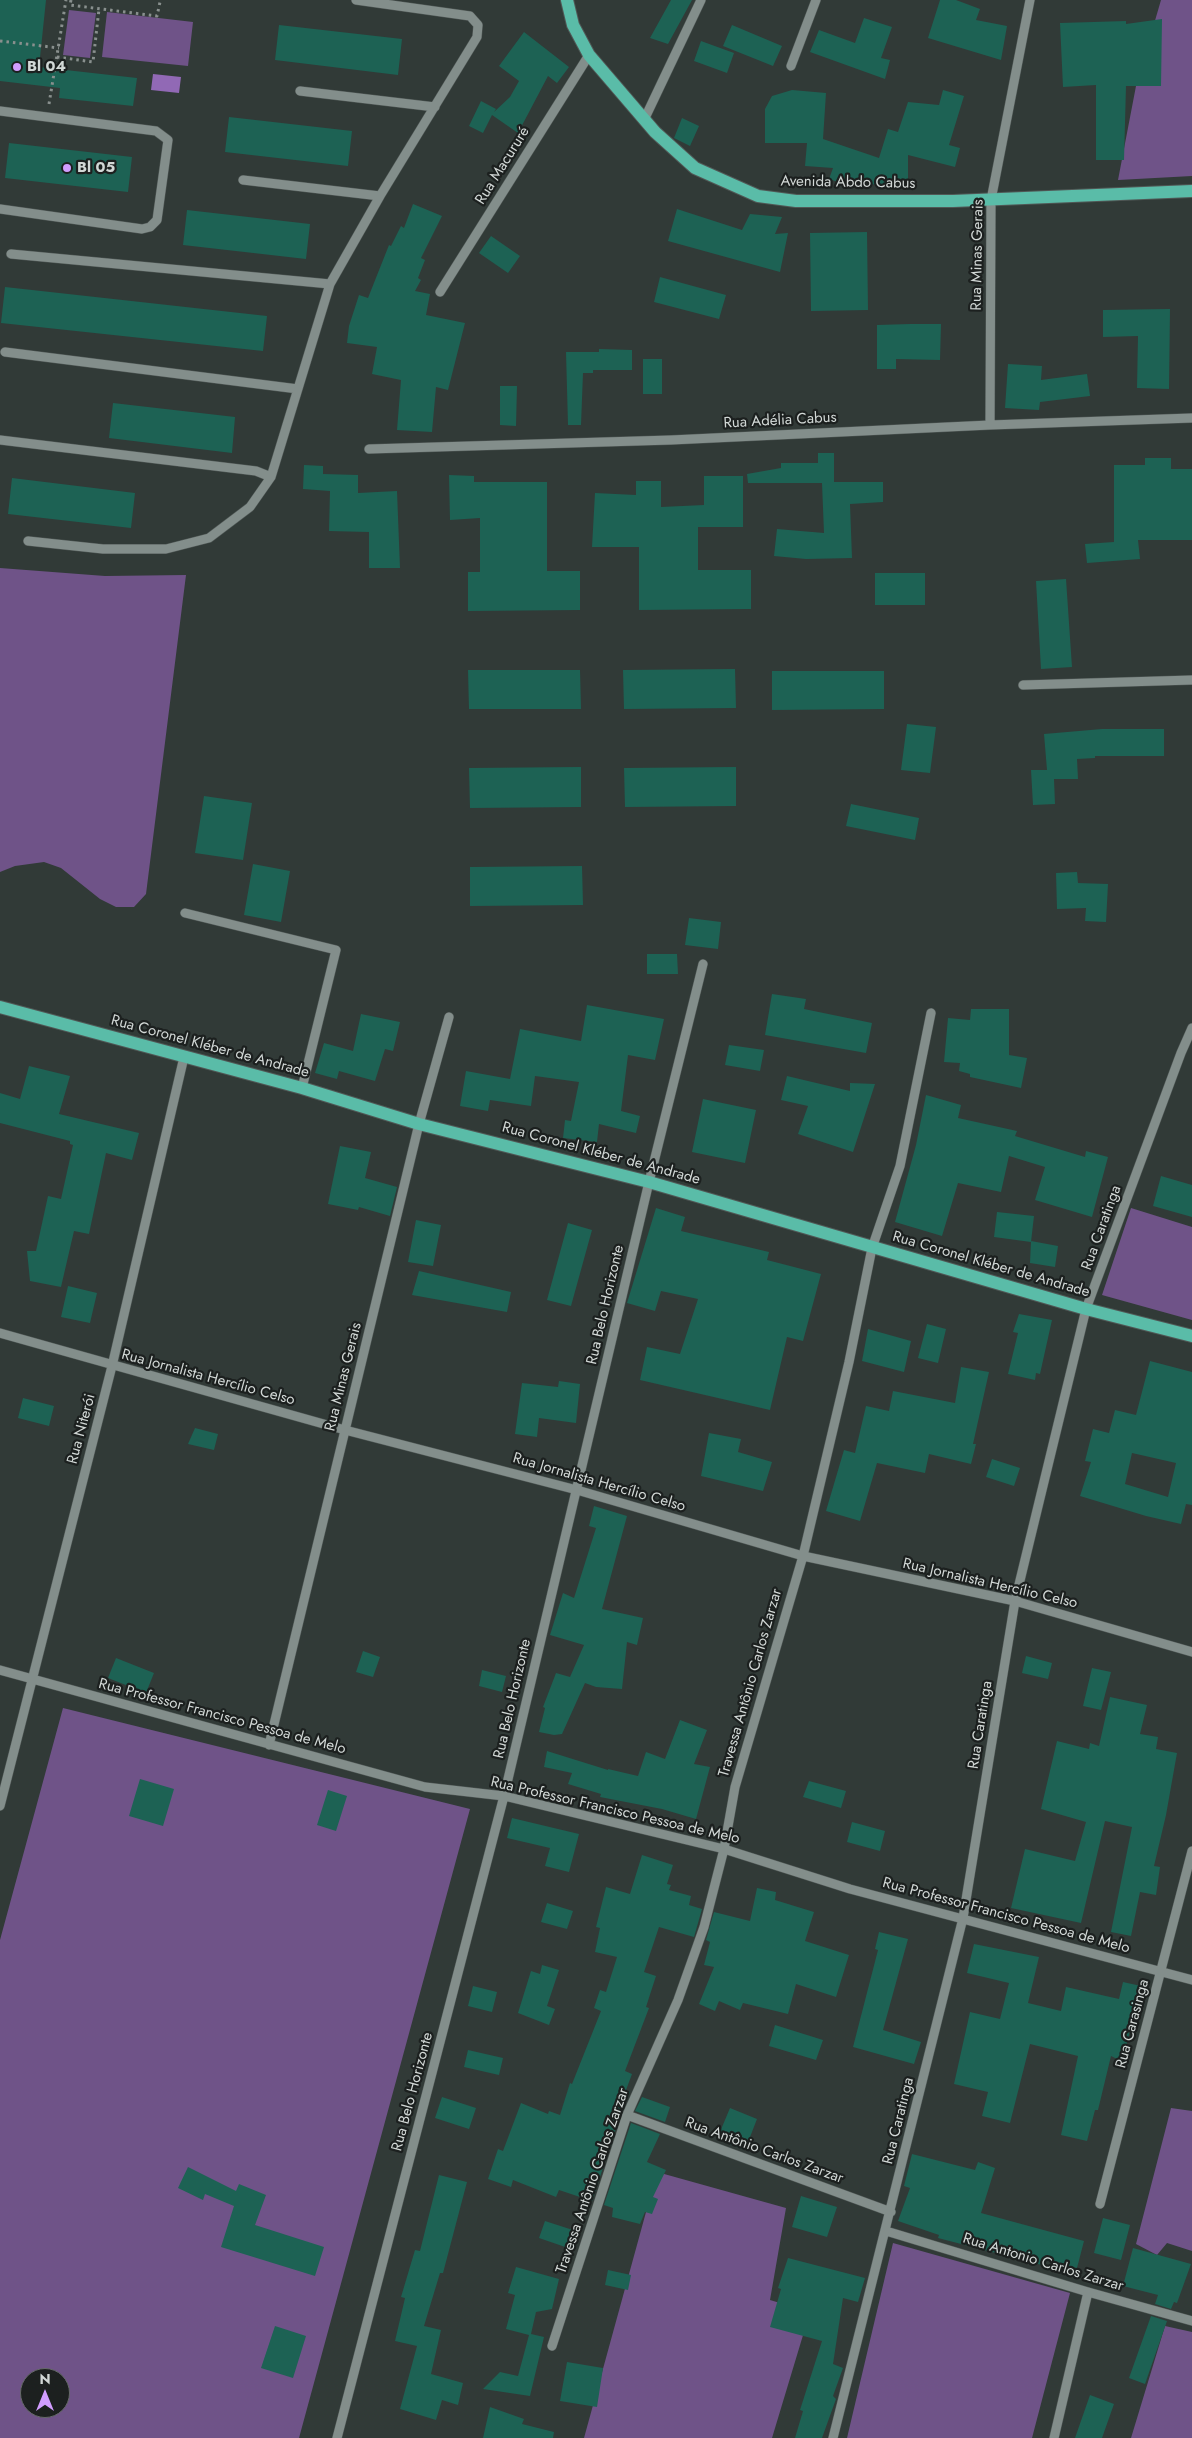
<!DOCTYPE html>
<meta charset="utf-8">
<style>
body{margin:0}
#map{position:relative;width:1192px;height:2438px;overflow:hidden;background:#313a37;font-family:Jost,sans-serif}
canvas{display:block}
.north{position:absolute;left:20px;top:2368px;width:50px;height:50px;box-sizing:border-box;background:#1c201f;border:1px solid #656a68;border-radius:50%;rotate:0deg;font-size:14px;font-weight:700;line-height:20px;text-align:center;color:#d2d8d6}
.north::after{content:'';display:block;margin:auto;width:18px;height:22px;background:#d19dfe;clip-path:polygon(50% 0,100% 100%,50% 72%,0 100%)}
</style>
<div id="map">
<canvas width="1192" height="2438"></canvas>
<div class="north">N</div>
</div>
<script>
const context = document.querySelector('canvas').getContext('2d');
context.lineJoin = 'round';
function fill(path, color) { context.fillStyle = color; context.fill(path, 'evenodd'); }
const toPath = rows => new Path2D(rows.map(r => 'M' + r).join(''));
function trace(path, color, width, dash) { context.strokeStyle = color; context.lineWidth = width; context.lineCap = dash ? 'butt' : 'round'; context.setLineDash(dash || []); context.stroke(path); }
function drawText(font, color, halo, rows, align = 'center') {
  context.font = font + ' Jost,sans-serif'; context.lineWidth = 4.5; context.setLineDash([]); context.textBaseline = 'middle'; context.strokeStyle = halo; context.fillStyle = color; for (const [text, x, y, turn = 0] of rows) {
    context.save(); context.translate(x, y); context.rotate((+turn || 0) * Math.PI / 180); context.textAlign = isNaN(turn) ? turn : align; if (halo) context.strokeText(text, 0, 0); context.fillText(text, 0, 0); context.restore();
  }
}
fill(toPath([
 [1161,0,1192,0,1192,176,1118,180,1136,86],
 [69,10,96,13,90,58,63,55],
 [107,12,193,22,188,66,102,57],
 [0,568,105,576,186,575,146,894,134,907,116,907,100,899,61,868,44,862,15,866,0,872],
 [1131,1208,1192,1227,1192,1320,1102,1295],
 [63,1708,470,1809,299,2438,0,2438,0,1940],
 [30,2378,60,2378,60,2408,30,2408],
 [1171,2108,1192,2111,1192,2251,1167,2243,1157,2255,1136,2244],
 [657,2172,786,2208,770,2300,810,2312,772,2438,584,2438],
 [893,2243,1070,2293,1032,2438,847,2438],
 [1165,2326,1192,2332,1192,2438,1131,2438]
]), '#6f5388');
fill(toPath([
 [153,74,181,77,179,93,151,90]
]), '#9169b5');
fill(toPath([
 [0,0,46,0,39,67,137,78,133,106,59,98,60,88,0,81],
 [671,0,692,0,668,44,650,38],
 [940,0,956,0,980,9,976,20,1007,26,1001,60,928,38],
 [864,18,892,27,881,58,890,60,885,79,810,52,819,30,855,43],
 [1162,19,1161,86,1126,86,1124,160,1096,160,1096,85,1063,87,1060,23,1126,21,1126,24],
 [279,25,402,39,398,75,275,60],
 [732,25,782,46,773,66,723,46],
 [524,32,569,67,557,83,548,76,518,133,492,115,483,133,469,126,481,101,496,109,494,112,510,97,519,81,499,66],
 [701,41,734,53,727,73,694,61],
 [792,90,826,93,823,139,879,158,888,129,898,132,908,102,939,105,943,90,964,96,949,145,960,148,955,167,908,155,908,186,848,183,847,185,829,179,833,168,805,166,807,143,765,143,765,109,772,96],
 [229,117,352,131,348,166,225,152],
 [682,118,699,126,690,146,674,138],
 [9,143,132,157,128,192,5,178],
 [413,204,442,216,421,258,425,260,418,278,421,280,415,291,430,294,426,315,465,323,448,390,436,387,432,432,397,430,401,380,372,374,377,347,347,343,349,326,359,295,368,298,389,245,391,246,401,226,404,228],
 [677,209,742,230,750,214,782,217,775,234,788,233,780,272,668,241],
 [187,210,310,224,306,259,183,245],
 [867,232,868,310,811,311,810,233],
 [491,236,520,256,508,273,479,253],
 [660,277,726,295,719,319,654,302],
 [5,287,267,316,263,351,1,323],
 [1170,309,1169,389,1137,388,1138,336,1103,337,1103,310],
 [910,324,941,324,940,360,896,359,896,369,877,369,877,325],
 [599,349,632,350,632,370,593,370,593,373,583,373,581,425,568,425,566,352,599,352],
 [643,359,662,359,662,394,643,394],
 [1008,364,1042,366,1041,380,1087,374,1090,396,1040,402,1039,410,1005,408],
 [500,386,517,386,516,426,500,425],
 [113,403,235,417,232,453,109,438],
 [818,453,834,453,834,482,883,482,883,502,850,504,852,558,806,559,774,556,777,529,824,533,822,483,748,483,747,474,781,468,781,463,818,463],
 [1145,458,1171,458,1171,469,1192,469,1192,540,1138,540,1140,559,1087,563,1085,544,1114,542,1114,465,1145,465],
 [304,465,323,466,323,474,358,475,358,493,397,491,400,568,369,568,369,532,329,531,330,491,303,489],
 [449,475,474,476,474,482,547,482,547,571,580,571,580,610,468,611,468,572,480,572,480,518,450,520],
 [704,476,743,476,743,527,698,527,698,570,751,570,751,609,639,610,639,547,592,547,595,493,636,495,636,481,661,481,661,507,704,505],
 [12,478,135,493,131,528,8,514],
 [875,573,925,573,925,605,875,605],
 [1066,579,1072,667,1041,669,1036,581],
 [735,669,736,708,624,709,623,670],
 [468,670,580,670,581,709,469,709],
 [772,671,884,671,884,709,772,710],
 [907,724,936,727,930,773,901,770],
 [1102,729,1164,729,1164,756,1095,756,1095,758,1077,759,1078,779,1054,779,1055,804,1033,805,1031,770,1047,770,1044,734],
 [581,767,581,807,470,808,469,768],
 [736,767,736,806,625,807,624,768],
 [204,796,252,803,243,860,195,853],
 [851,804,919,818,915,840,846,826],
 [253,864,290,871,281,922,244,915],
 [582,866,583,905,470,906,470,867],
 [1077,872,1078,883,1108,884,1106,922,1085,921,1086,908,1057,909,1056,873],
 [689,918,721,922,718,949,685,945],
 [647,954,677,954,678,974,647,974],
 [772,994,806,999,804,1009,872,1023,866,1053,765,1035],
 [587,1005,664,1019,655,1060,628,1055,621,1111,640,1116,636,1133,599,1124,597,1142,563,1138,565,1120,571,1121,579,1082,535,1076,531,1106,490,1100,488,1111,460,1106,466,1071,510,1079,520,1029,581,1041],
 [971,1009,1009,1009,1009,1055,1027,1058,1021,1088,970,1077,970,1074,959,1071,960,1063,944,1062,948,1018,970,1020],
 [361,1014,400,1022,393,1051,385,1049,375,1081,339,1071,337,1079,315,1073,324,1043,353,1051],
 [729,1045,764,1050,760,1071,725,1065],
 [29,1066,70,1076,59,1114,139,1133,132,1160,106,1153,89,1234,74,1231,61,1287,30,1281,27,1251,36,1251,48,1196,61,1199,73,1145,70,1144,70,1141,0,1123,0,1093,20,1099],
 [787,1076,850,1091,850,1083,875,1084,853,1152,798,1134,808,1106,781,1100],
 [926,1095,961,1105,958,1118,1017,1131,1015,1136,1085,1157,1086,1151,1108,1157,1092,1217,1035,1200,1045,1167,1009,1156,1001,1192,958,1183,942,1236,895,1222,916,1145],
 [703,1099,756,1110,745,1163,692,1152],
 [340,1146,371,1152,365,1178,397,1187,390,1216,359,1207,358,1210,328,1204],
 [1161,1176,1192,1185,1192,1217,1153,1206],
 [656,1208,685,1217,681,1231,769,1252,767,1260,821,1274,803,1341,787,1337,770,1410,640,1380,647,1347,680,1354,698,1299,661,1291,655,1311,627,1303],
 [997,1212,1034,1216,1031,1242,994,1237],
 [416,1220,441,1225,433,1266,408,1262],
 [568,1223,592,1230,571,1306,547,1300],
 [1031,1241,1058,1246,1055,1267,1030,1263],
 [419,1271,511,1292,507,1312,412,1295],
 [68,1286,97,1293,90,1323,61,1317],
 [1019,1314,1052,1320,1040,1374,1036,1373,1035,1380,1008,1374,1018,1333,1013,1332],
 [927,1324,946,1329,938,1363,918,1358],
 [868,1329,911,1341,904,1372,862,1361],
 [1150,1361,1192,1372,1192,1505,1186,1504,1181,1524,1146,1516,1080,1496,1091,1462,1085,1461,1093,1429,1109,1433,1115,1410,1136,1415],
 [1132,1453,1176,1463,1168,1497,1125,1484],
 [961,1367,989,1372,973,1444,976,1444,971,1464,929,1454,925,1473,877,1463,860,1521,826,1511,844,1450,855,1453,866,1406,889,1411,893,1391,955,1403],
 [559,1381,580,1384,576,1423,539,1418,537,1437,515,1434,522,1383,558,1387],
 [23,1398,54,1406,49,1426,18,1418],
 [195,1428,218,1434,214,1450,188,1444],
 [709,1433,741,1439,738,1452,772,1462,763,1491,701,1476],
 [992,1459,1020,1468,1014,1486,986,1477],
 [594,1506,627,1516,602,1609,643,1618,637,1645,627,1642,622,1689,596,1687,585,1683,562,1734,554,1735,539,1732,545,1708,543,1707,556,1673,570,1677,584,1645,550,1635,563,1593,574,1598,596,1528,589,1526],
 [363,1651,380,1657,373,1677,356,1672],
 [1026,1656,1052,1663,1048,1679,1022,1673],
 [116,1658,154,1673,146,1693,108,1678],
 [1092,1668,1111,1672,1101,1710,1083,1706],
 [482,1670,506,1676,502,1692,479,1686],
 [1110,1697,1147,1705,1140,1734,1158,1737,1156,1749,1177,1753,1166,1815,1154,1866,1160,1867,1156,1895,1140,1892,1131,1936,1111,1932,1132,1827,1105,1821,1081,1923,1011,1908,1025,1849,1075,1861,1086,1822,1041,1809,1057,1741,1089,1749,1090,1743,1099,1746],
 [680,1720,707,1730,694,1764,710,1767,696,1819,662,1809,600,1797,601,1794,568,1784,572,1773,544,1767,547,1751,608,1770,608,1769,638,1776,646,1752,665,1759],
 [140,1779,174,1789,163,1826,129,1816],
 [809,1781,846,1791,841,1808,803,1797],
 [328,1790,347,1796,336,1831,317,1825],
 [512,1818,579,1834,569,1872,545,1866,550,1848,507,1838],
 [852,1822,885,1831,880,1851,847,1842],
 [642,1855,673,1865,667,1884,671,1885,669,1890,691,1896,689,1905,702,1909,694,1937,659,1927,644,1972,656,1976,646,2007,649,2008,625,2071,632,2074,626,2090,630,2092,621,2113,592,2201,559,2190,556,2197,513,2180,511,2187,488,2179,498,2149,503,2151,521,2103,548,2114,549,2111,560,2115,570,2083,572,2084,601,2011,594,2008,600,1990,606,1992,617,1957,595,1952,600,1928,596,1927,606,1887,630,1894],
 [757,1888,776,1892,775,1900,814,1912,805,1941,849,1955,836,1997,796,1984,788,2014,743,2003,740,2010,719,2001,715,2011,699,2004,714,1967,704,1965,710,1942,706,1940,714,1912,750,1921],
 [547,1903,573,1911,567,1929,541,1922],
 [879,1932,908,1939,883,2030,921,2042,914,2064,853,2047,878,1950,875,1949],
 [974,1944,1039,1957,1028,2003,1061,2011,1066,1987,1119,1999,1123,1982,1141,1986,1127,2043,1119,2060,1111,2056,1098,2110,1095,2110,1087,2141,1061,2135,1078,2056,1030,2044,1010,2123,982,2116,988,2092,954,2084,970,2012,1000,2019,1009,1983,967,1973],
 [542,1965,559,1970,547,2006,555,2009,549,2025,518,2013,531,1971,540,1974],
 [473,1986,497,1992,492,2012,468,2006],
 [775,2025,823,2040,816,2060,769,2046],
 [468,2050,503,2058,499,2075,464,2067],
 [442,2097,476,2108,469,2129,435,2118],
 [642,2097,670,2107,665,2122,635,2111],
 [730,2108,757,2119,745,2150,717,2139],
 [631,2123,660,2134,647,2162,666,2170,653,2197,658,2199,652,2214,645,2212,640,2224,612,2217,613,2208,604,2205],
 [912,2154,975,2170,978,2162,995,2168,981,2213,1084,2241,1077,2268,1043,2259,1042,2265,938,2238,939,2235,898,2221,910,2188,904,2186],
 [188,2167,236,2191,239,2184,266,2195,255,2225,324,2247,315,2276,221,2247,234,2206,205,2194,203,2200,178,2188],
 [439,2175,467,2182,443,2273,440,2273,424,2326,441,2330,431,2374,463,2383,458,2405,442,2400,436,2420,400,2409,417,2346,395,2341,405,2298,401,2297,415,2250,420,2251],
 [801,2196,837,2207,827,2237,792,2227],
 [1103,2218,1130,2225,1121,2260,1094,2253],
 [545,2221,579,2232,574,2250,539,2238],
 [1133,2248,1191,2264,1177,2303,1174,2302,1171,2309,1155,2304,1158,2295,1123,2286],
 [788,2258,865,2278,858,2302,843,2298,833,2364,843,2368,833,2396,836,2399,822,2438,795,2438,803,2411,800,2410,822,2341,770,2327,781,2289,778,2288],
 [516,2267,559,2279,552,2309,536,2312,531,2334,544,2337,530,2396,483,2389,500,2372,518,2376,529,2335,506,2329,515,2295,508,2293],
 [608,2270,631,2275,628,2290,605,2285],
 [1151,2316,1167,2321,1145,2384,1129,2378],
 [275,2326,306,2336,293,2378,261,2368],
 [567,2362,603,2368,597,2407,560,2401],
 [1090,2395,1114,2404,1102,2438,1075,2438],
 [490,2407,524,2419,522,2424,554,2432,553,2438,483,2438]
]), '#1d6254');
const minor = toPath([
 [791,66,816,0],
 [300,91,435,107],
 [0,111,156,131,168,140,157,220,150,227,142,229,0,209],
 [644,120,701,0],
 [243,180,380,196],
 [11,254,330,284],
 [440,292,589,55],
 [5,352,298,389],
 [990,425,991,200,1030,0],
 [0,440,256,471,271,477],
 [369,449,671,440,990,425,1192,418],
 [28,541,103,549,166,549,209,538,250,507,271,477,330,284,380,196,477,37,478,25,470,16,356,0],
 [1023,685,1192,680],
 [185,913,336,950,302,1088],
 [0,1333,345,1430,577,1490,803,1556,1015,1601,1192,1652],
 [0,1670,425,1787,504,1796,724,1849,850,1889,1192,1980],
 [269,1745,419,1124,449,1017],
 [0,1806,112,1366,184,1057],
 [627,2115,891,2212],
 [1100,2204,1192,1851],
 [886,2231,1088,2292,1192,2321],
 [552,2346,627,2115,678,2000,704,1927,724,1849,735,1787,803,1556,849,1362,872,1248,900,1166,931,1013],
 [337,2438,504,1796,649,1182,703,964],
 [833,2438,963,1918,1015,1601,1086,1309,1181,1053,1192,1028],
 [1054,2438,1088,2292]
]);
const major = toPath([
 [567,0,573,25,589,55,655,132,695,168,758,196,796,201,953,201,1192,191],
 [0,1007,302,1088,419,1124,649,1182,1086,1309,1192,1336]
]);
trace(minor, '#505856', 10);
trace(major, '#505856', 14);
trace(toPath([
 [71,0,70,5,157,16,160,2],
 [0,41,59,48],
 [57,57,93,62,99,9],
 [49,104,66,0]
]), '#89908e', 3, [2.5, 4]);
trace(minor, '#838e8b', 9);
trace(major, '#5abca8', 12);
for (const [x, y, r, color] of [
 [17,67,5,"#d19dfe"],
 [67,168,5,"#d19dfe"]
]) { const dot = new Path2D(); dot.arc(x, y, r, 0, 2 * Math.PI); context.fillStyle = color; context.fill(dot); trace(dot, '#1c201f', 2); }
drawText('bold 15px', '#d2d8d6', '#1c201f', [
 ["Bl 04",27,67],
 ["Bl 05",77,168]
], 'left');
drawText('15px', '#d2d8d6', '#1c201f', [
 ["Rua Macururé",503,166,-58],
 ["Avenida Abdo Cabus",848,183,1],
 ["Rua Minas Gerais",978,255,-89],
 ["Rua Adélia Cabus",780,421,-3],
 ["Rua Coronel Kléber de Andrade",210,1047,15],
 ["Rua Coronel Kléber de Andrade",601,1154,15],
 ["Rua Caratinga",1102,1228,-70],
 ["Rua Coronel Kléber de Andrade",991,1265,16],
 ["Rua Belo Horizonte",606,1305,-77],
 ["Rua Minas Gerais",344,1377,-76],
 ["Rua Jornalista Hercílio Celso",208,1378,15],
 ["Rua Niterói",82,1429,-75],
 ["Rua Jornalista Hercílio Celso",599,1483,16],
 ["Rua Jornalista Hercílio Celso",990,1584,13],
 ["Travessa Antônio Carlos Zarzar",751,1683,-74],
 ["Rua Belo Horizonte",513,1699,-77],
 ["Rua Professor Francisco Pessoa de Melo",222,1717,15],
 ["Rua Caratinga",981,1725,-81],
 ["Rua Professor Francisco Pessoa de Melo",615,1811,13],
 ["Rua Professor Francisco Pessoa de Melo",1006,1916,15],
 ["Rua Carasinga",1133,2024,-75],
 ["Rua Belo Horizonte",413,2092,-75],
 ["Rua Caratinga",899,2121,-76],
 ["Rua Antônio Carlos Zarzar",764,2151,20],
 ["Travessa Antônio Carlos Zarzar",593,2181,-71],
 ["Rua Antonio Carlos Zarzar",1043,2263,17]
]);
</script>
